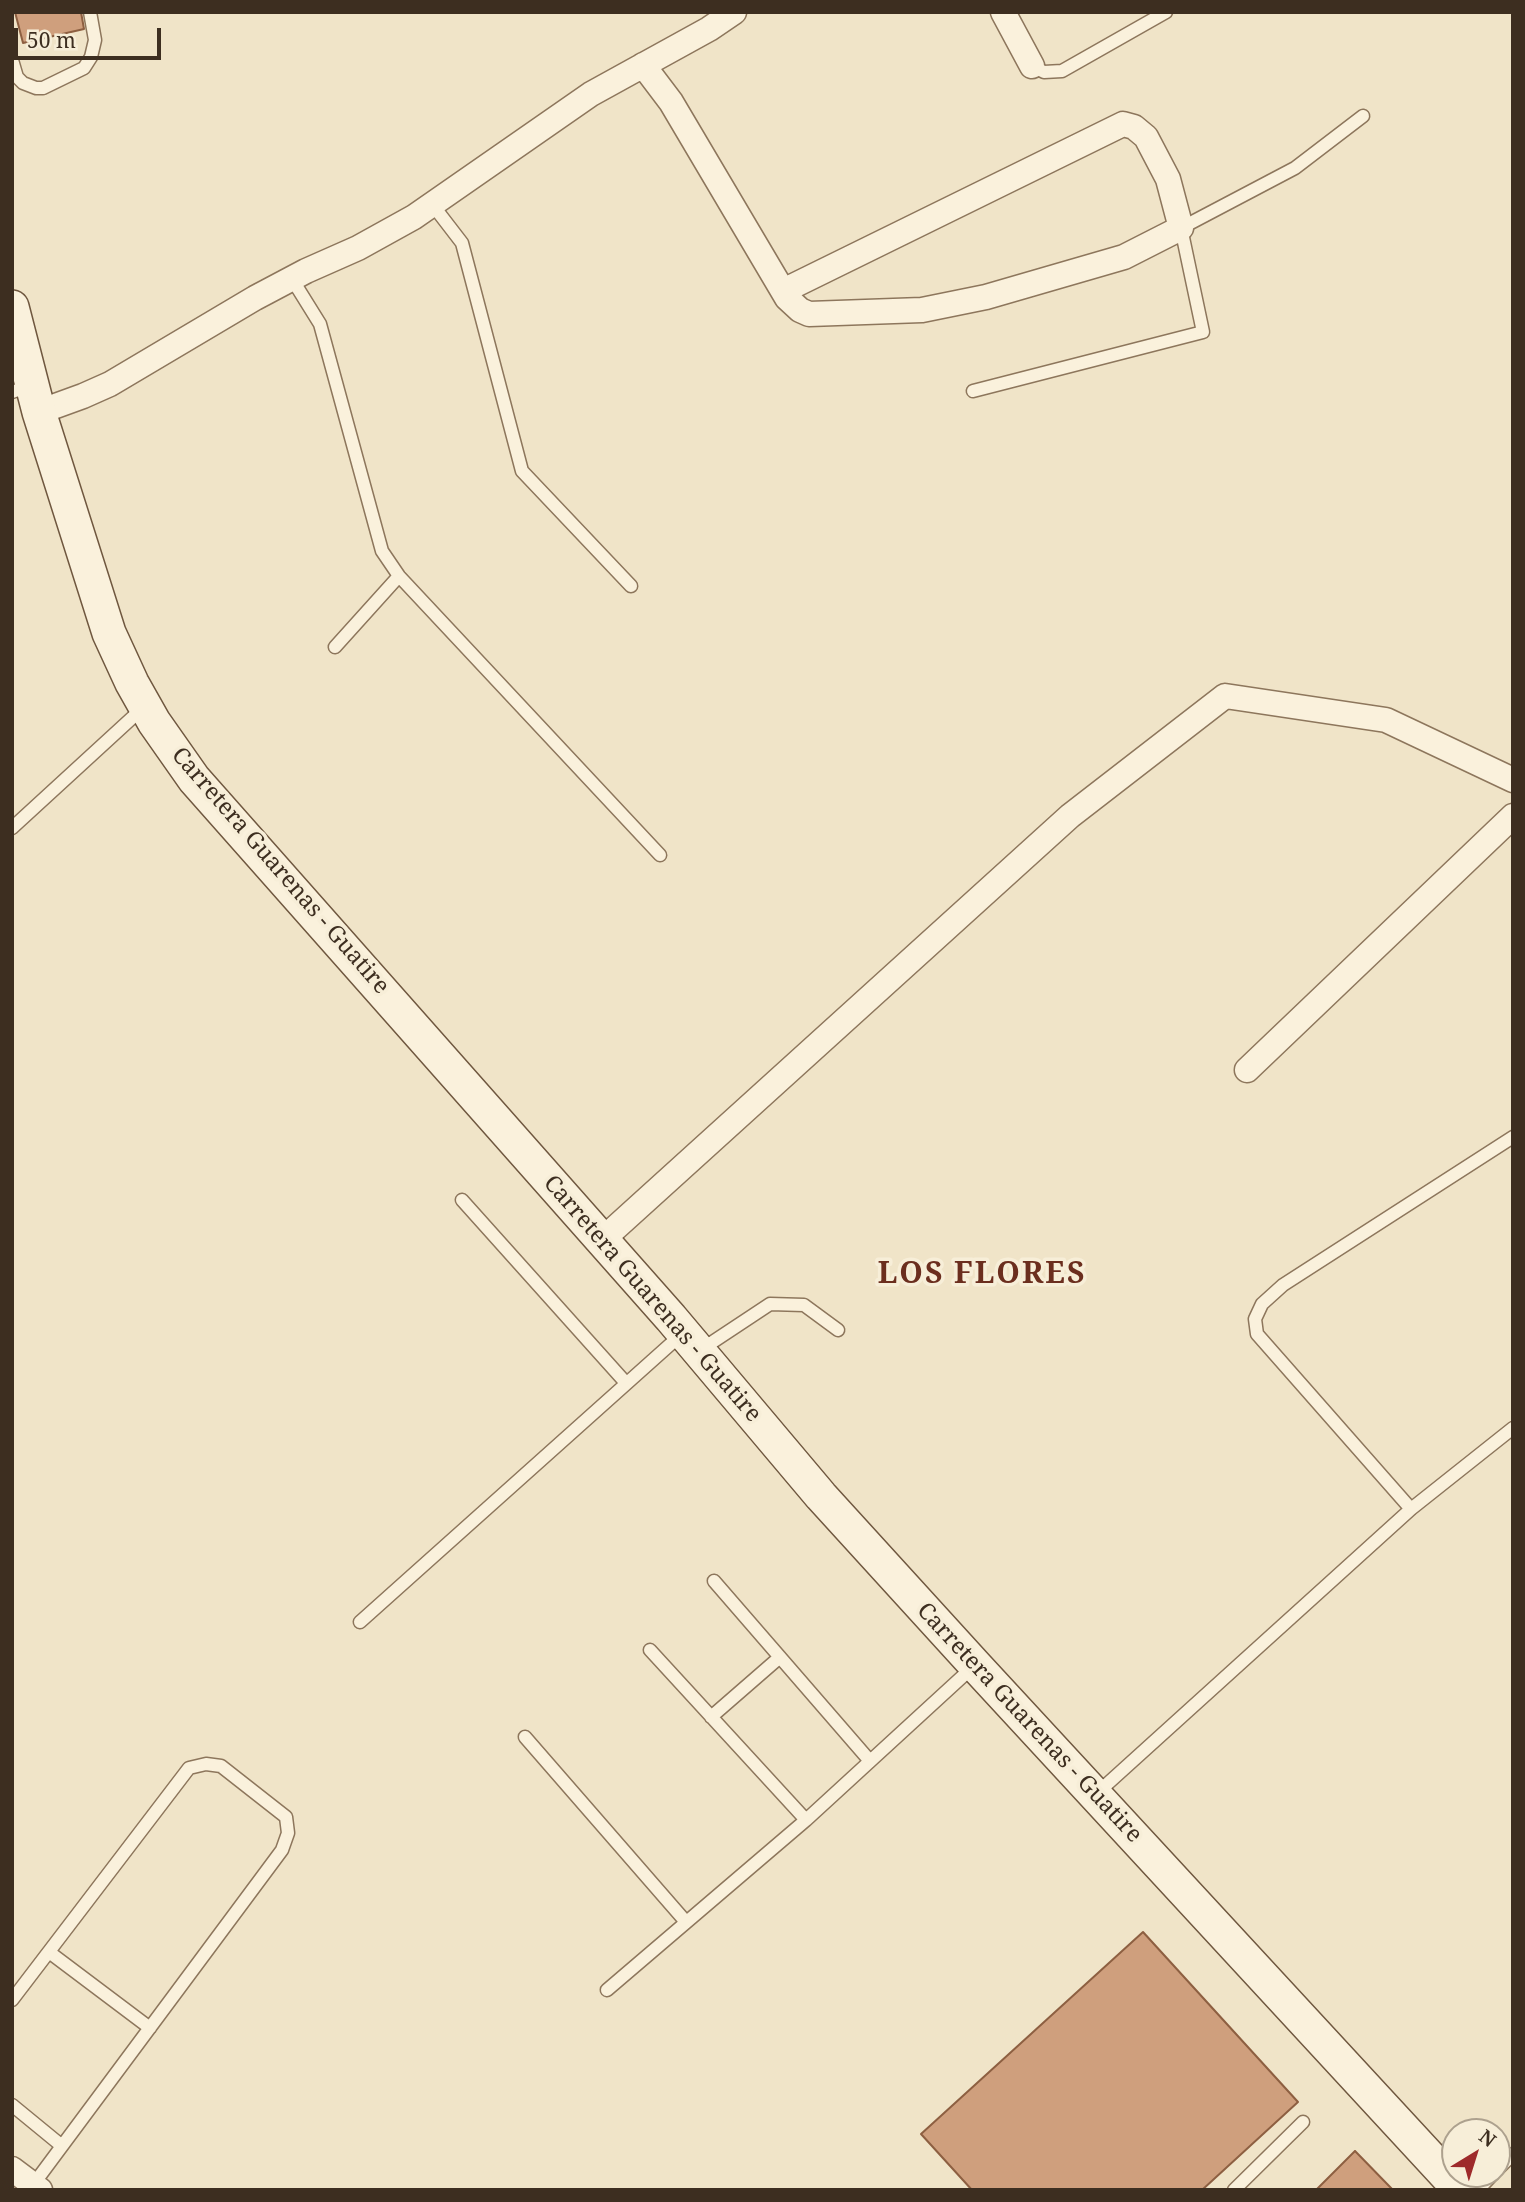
<!DOCTYPE html>
<style>
body{margin:0}
#map{position:relative;width:1525px;height:2202px;overflow:hidden;background:#f0e4c8;font-family:"Noto Serif",serif}
canvas{display:block}
.frame{position:absolute;inset:0;border:14px solid #3d2e20;pointer-events:none}
.north{position:absolute;left:1441px;top:2118px;width:70px;height:70px;box-sizing:border-box;background:#f7eed8;border:2px solid #ada18e;border-radius:50%;rotate:38deg;font-size:19px;font-weight:700;line-height:28px;text-align:center;color:#3d2e20}
.north::after{content:'';display:block;margin:auto;width:24px;height:32px;background:#9e2a2b;clip-path:polygon(50% 0,100% 100%,50% 72%,0 100%)}
.scale{position:absolute;left:14px;top:28px;width:147px;height:32px;box-sizing:border-box;border:4px solid #3d2e20;border-top:0;padding-left:9px;font-size:21px;line-height:24px;white-space:nowrap;color:#3d2e20;-webkit-text-stroke:5px #f7eed8;paint-order:stroke}
</style>
<div id="map">
<canvas width="1525" height="2202"></canvas>
<div class="frame"></div>
<div class="north">N</div>
<div class="scale">50 m</div>
</div>
<script>
const context = document.querySelector('canvas').getContext('2d');
context.lineJoin = 'round';
function fill(path, color) { context.fillStyle = color; context.fill(path, 'evenodd'); }
const toPath = rows => new Path2D(rows.map(r => 'M' + r).join(''));
function trace(path, color, width, dash) { context.strokeStyle = color; context.lineWidth = width; context.lineCap = dash ? 'butt' : 'round'; context.setLineDash(dash || []); context.stroke(path); }
function drawText(font, color, halo, rows, align = 'center') {
  context.font = font + ' "Noto Serif",serif'; context.lineWidth = 7; context.setLineDash([]); context.textBaseline = 'middle'; context.strokeStyle = halo; context.fillStyle = color; for (const [text, x, y, turn = 0] of rows) {
    context.save(); context.translate(x, y); context.rotate((+turn || 0) * Math.PI / 180); context.textAlign = isNaN(turn) ? turn : align; if (halo) context.strokeText(text, 0, 0); context.fillText(text, 0, 0); context.restore();
  }
}
const building = toPath([
 [15,12,81,12,84,29,23,43,15,12],
 [1143,1932,1298,2102,1202,2190,972,2190,921,2134,1143,1932],
 [1355,2151,1393,2190,1316,2190,1355,2151]
]);
fill(building, '#cf9f7d');
trace(building, '#8d5f41', 2);
const lane = toPath([
 [12,60,17,77,23,83,36,88,43,88,84,68,91,57,95,40,90,12],
 [1032,66,1044,72,1062,71,1166,12],
 [432,204,462,243,522,471,631,586],
 [292,279,320,324,382,551,399,576,660,855],
 [973,391,1203,332,1181,228,1295,168,1363,116],
 [12,392,32,385],
 [335,647,399,576],
 [12,828,145,706],
 [462,1200,626,1383],
 [699,1351,770,1304,804,1305,838,1330],
 [1411,1509,1257,1334,1255,1319,1262,1304,1283,1285,1513,1137],
 [714,1581,870,1761],
 [360,1622,683,1333],
 [650,1650,806,1820],
 [711,1717,780,1657],
 [525,1737,686,1922],
 [1095,1795,1411,1509,1513,1428],
 [49,1952,150,2028],
 [607,1990,806,1820,975,1665],
 [12,2000,189,1768,206,1764,221,1766,286,1817,288,1833,282,1850,33,2185],
 [12,2105,62,2146],
 [1497,2170,1513,2154],
 [1234,2190,1303,2122],
 [1478,2190,1493,2174]
]);
const street = toPath([
 [1003,12,1032,66],
 [643,65,671,102,787,298,800,310,809,314,922,310,986,297,1124,257,1181,228,1168,179,1146,137,1134,127,1123,124,783,291],
 [39,412,83,396,110,384,255,298,306,271,358,248,414,217,591,94,709,29,734,12],
 [1247,1070,1513,816],
 [602,1240,1070,816,1225,696,1386,720,1513,780],
 [12,2169,40,2190]
]);
const secondary = toPath([
 [12,307,39,412,109,633,132,683,154,722,194,779,671,1318,821,1496,975,1665,1460,2190]
]);
trace(lane, '#8d765c', 15);
trace(street, '#8d765c', 27);
trace(secondary, '#6f573f', 36);
trace(lane, '#faf1dc', 12);
trace(street, '#faf1dc', 24);
trace(secondary, '#faf1dc', 33);
drawText('23px', '#3d2e20', '#f7eed8', [
 ["Carretera Guarenas - Guatire",280,871,49],
 ["Carretera Guarenas - Guatire",652,1299,49],
 ["Carretera Guarenas - Guatire",1029,1723,47]
]);
context.letterSpacing = '2px';
drawText('bold 30px', '#6b2e1e', '#f7eed8', [
 ["LOS FLORES",982,1274]
]);
context.letterSpacing = '0px';
</script>
